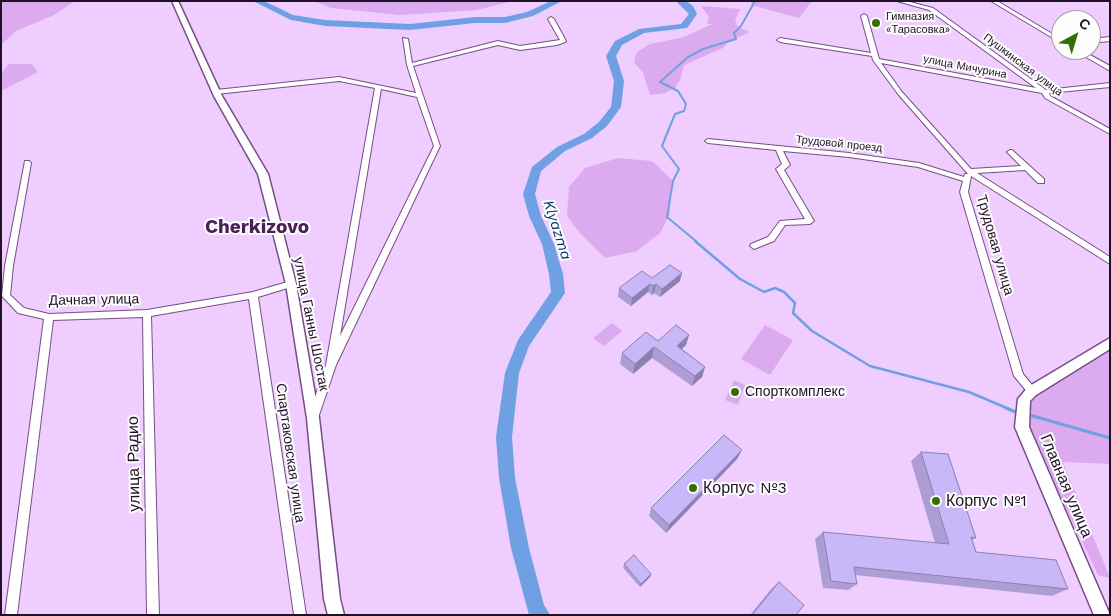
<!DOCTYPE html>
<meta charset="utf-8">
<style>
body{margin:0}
#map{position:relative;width:1111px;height:616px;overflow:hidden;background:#f0cdff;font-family:"Work Sans",sans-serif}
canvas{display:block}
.frame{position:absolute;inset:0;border:2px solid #211127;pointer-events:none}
.north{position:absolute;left:1051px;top:10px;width:50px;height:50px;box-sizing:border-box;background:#fdfdfd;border:1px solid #a59fa7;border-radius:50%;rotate:39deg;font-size:14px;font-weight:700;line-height:20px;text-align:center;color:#211127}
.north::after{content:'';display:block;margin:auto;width:18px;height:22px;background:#336f01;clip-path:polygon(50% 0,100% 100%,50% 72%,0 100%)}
</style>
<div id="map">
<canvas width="1111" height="616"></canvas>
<div class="frame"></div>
<div class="north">С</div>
</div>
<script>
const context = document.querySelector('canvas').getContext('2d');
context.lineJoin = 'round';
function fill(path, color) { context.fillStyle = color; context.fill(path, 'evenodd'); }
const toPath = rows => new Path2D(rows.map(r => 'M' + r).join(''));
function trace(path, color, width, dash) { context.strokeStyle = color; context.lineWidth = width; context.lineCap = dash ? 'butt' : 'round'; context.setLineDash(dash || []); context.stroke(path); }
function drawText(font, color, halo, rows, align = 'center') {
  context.font = font + ' "Work Sans",sans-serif'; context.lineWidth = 4; context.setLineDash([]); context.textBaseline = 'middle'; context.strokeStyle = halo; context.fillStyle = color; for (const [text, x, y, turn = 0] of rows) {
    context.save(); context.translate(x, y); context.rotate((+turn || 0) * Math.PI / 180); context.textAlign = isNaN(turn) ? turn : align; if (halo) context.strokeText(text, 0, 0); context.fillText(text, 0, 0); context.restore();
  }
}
fill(toPath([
 [1,1,75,1,54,15,16,31,1,45],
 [314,1,513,1,477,10,400,15,331,8],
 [752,1,812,1,799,18,751,5],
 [701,6,740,9,735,21,738,27,750,32,728,42,723,48,684,65,680,80,675,88,665,93,650,95,643,73,634,62,637,52,650,44,684,37,712,24,707,24,709,17],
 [9,64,32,64,38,72,1,91,1,74],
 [618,158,652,161,673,181,669,202,670,214,660,233,637,251,605,258,579,232,567,216,569,187,585,168],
 [612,323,622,331,604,346,593,338],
 [765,325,793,340,770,375,741,359],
 [1110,343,1110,464,1063,462,1110,578,1098,575,1060,496,1022,427,1024,399],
 [734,380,745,385,738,405,725,400]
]), '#dcabef');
trace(toPath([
 [697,242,667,217,673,181,679,169,662,146,675,114,684,111,686,104,678,91,660,82,688,57,703,49,736,39,734,33,741,26,755,1]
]), '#6ea0e3', 2);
trace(toPath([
 [695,241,740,279,764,292,775,288,784,292,795,303,793,313,812,331,870,366,969,392,1009,409]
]), '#6ea0e3', 2.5);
trace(toPath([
 [1006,408,1018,413],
 [1026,414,1110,438]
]), '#6ea0e3', 3);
fill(toPath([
 [253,1,264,1,293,15,325,20,410,24,475,17,505,17,527,12,551,1,562,1,533,16,505,23,475,23,410,30,325,26,291,20,253,1],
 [676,1,686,1,693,6,697,14,687,28,644,33,622,45,616,56,624,81,621,107,607,126,592,138,565,151,541,171,535,194,541,216,554,244,563,274,565,293,529,346,519,373,512,437,515,478,529,548,544,605,550,615,529,615,511,548,499,478,496,437,505,373,518,340,551,292,549,274,542,244,529,216,523,194,532,167,557,147,584,134,599,122,611,107,614,81,606,56,615,41,639,29,681,24,689,14,676,1]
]), '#6ea0e3');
const minor = toPath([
 [897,1,906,1,933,8,1046,90,1110,83,1110,87,1049,93,1050,96,1110,129,1110,134,1045,98,1042,93,881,63,902,92,971,169,1021,166,1007,152,1010,150,1012,150,1044,179,1044,183,1038,183,1025,170,977,173,1110,257,1110,264,971,176,968,192,1023,374,1037,391,1035,394,1032,395,1029,394,1014,376,960,192,963,181,918,167,849,157,783,151,790,165,784,170,814,221,810,224,785,225,774,241,754,249,750,246,751,244,768,237,780,221,805,219,776,169,782,164,776,150,708,143,705,141,708,139,849,153,919,163,964,177,965,174,968,174,898,94,873,60,872,56,780,42,777,40,780,38,871,53,861,16,864,14,867,16,879,59,1036,88,929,10,897,1],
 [991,1,997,1,1061,39,1061,43,991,1],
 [551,17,554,19,566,41,565,42,557,45,520,50,498,45,413,66,440,146,336,365,317,421,313,422,309,421,308,418,326,365,375,88,339,81,216,94,213,92,216,90,339,77,416,93,407,65,403,38,408,39,412,63,498,41,520,46,560,40,548,19,551,17],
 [381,89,417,97,434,146,340,336,381,89],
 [1110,37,1110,41,1091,43,1091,39,1110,37],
 [1074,50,1081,50,1110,66,1110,71,1074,50],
 [25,161,29,161,31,163,13,266,10,295,24,308,49,314,147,310,253,292,291,281,294,282,295,284,294,286,258,297,306,615,294,615,249,299,151,316,159,615,147,615,143,317,53,320,17,615,5,615,44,319,18,313,2,296,5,266,25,161]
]);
const secondary = toPath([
 [172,1,178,1,222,96,268,174,296,284,319,418,340,599,344,615,328,615,324,599,307,418,286,284,258,174,214,96,172,1],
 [1110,338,1110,349,1036,395,1030,401,1029,427,1110,615,1094,615,1015,427,1018,399,1028,387,1110,338]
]);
trace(minor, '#764e85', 2);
trace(secondary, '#764e85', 3);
fill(minor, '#fff');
fill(secondary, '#fff');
fill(toPath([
 [652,278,680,281,660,297,654,293,652,295,648,292,631,306,618,297,619,288],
 [689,335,686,345,682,349,705,367,702,377,692,386,652,358,633,374,620,364,622,353,658,341],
 [921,452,976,538,972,540,976,552,1068,589,1052,596,855,575,857,584,848,590,823,588,815,539,823,532,935,543,911,461],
 [737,459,666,533,649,516,651,508],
 [624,564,651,574,650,577,640,587,623,568],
 [779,582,796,615,750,615,772,588]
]), '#ac9ed5');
fill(toPath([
 [682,273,680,281,660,297,662,289],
 [650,284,648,292,631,306,632,298],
 [656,284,654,293,652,295,653,286],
 [689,335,686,345,674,356,677,346],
 [654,347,652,358,633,374,635,364],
 [705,367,702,377,692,386,695,376],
 [742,450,737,459,666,533,669,525],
 [651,574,650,577,640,587,641,584]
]), '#8c81ae');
const building = toPath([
 [670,265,682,273,662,289,656,284,653,286,650,284,632,298,619,288,642,271,652,278,670,265],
 [676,325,689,335,677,346,705,367,695,376,654,347,635,364,622,353,646,332,658,341,676,325],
 [724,435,742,450,669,525,651,508,724,435],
 [921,452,948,454,976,538,971,537,976,552,1056,560,1068,589,854,567,857,584,831,581,823,532,949,544,921,452],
 [634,555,651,574,641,584,624,564,634,555],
 [779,582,804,605,796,615,752,615,779,582]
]);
fill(building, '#c8b8f8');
trace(building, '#8c81ae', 1);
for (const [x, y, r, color] of [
 [876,23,5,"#336f01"],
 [735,392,5,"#336f01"],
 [693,488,5,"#336f01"],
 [936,501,5,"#336f01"]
]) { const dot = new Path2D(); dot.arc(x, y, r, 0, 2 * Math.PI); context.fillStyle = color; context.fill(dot); trace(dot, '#fdfdfd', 2); }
drawText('11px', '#211127', '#fdfdfd', [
 ["Гимназия",886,17],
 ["«Тарасовка»",886,30]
], 'left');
drawText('11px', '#211127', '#fdfdfd', [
 ["Пушкинская улица",1023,65,37],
 ["улица Мичурина",965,67,11],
 ["Трудовой проезд",839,144,6]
]);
drawText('14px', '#211127', '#fdfdfd', [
 ["Трудовая улица",995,245,74],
 ["Дачная улица",94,300,-1],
 ["улица Ганны Шостак",311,324,79],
 ["Спартаковская улица",290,453,82]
]);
drawText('14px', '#211127', '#fdfdfd', [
 ["Спорткомплекс",745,392]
], 'left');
drawText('italic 15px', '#00326d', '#fdfdfd', [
 ["Klyazma",557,230,72]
]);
drawText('16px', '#211127', '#fdfdfd', [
 ["улица Радио",134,464,-91],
 ["Главная улица",1066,486,67]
]);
drawText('16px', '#211127', '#fdfdfd', [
 ["Корпус №3",703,488],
 ["Корпус №1",946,501]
], 'left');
drawText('bold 19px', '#482255', '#fdfdfd', [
 ["Cherkizovo",257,227]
]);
</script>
